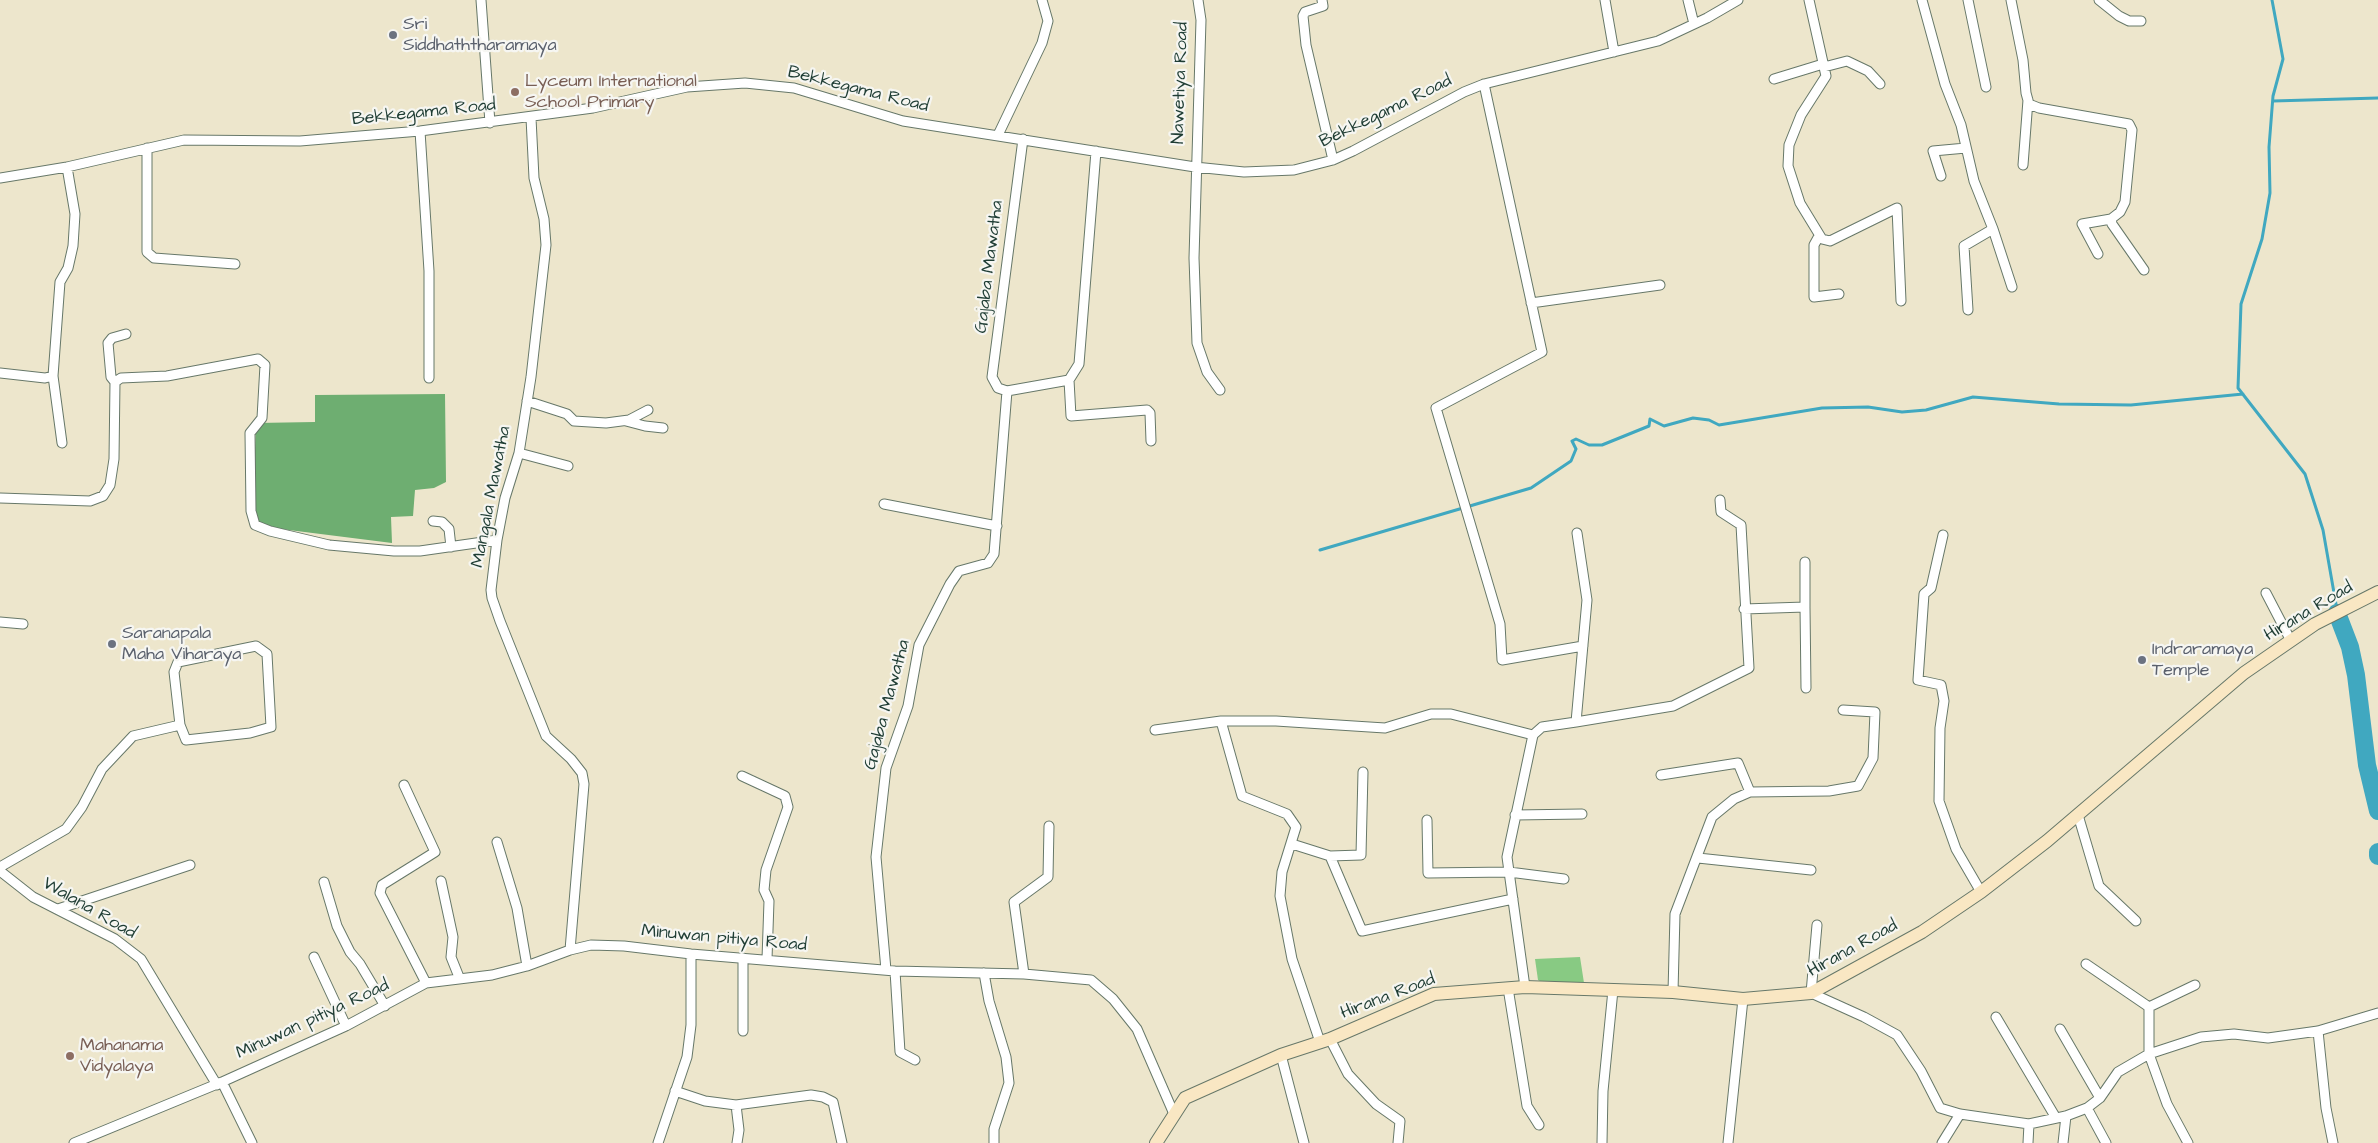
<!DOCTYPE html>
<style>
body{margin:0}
canvas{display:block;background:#ede6cc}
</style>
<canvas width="2378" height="1143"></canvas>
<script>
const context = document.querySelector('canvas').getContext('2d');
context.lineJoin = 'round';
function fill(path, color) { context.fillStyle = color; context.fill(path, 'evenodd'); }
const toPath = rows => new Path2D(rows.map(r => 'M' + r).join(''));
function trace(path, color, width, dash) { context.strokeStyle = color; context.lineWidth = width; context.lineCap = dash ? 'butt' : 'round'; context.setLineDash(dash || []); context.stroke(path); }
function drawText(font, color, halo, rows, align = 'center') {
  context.font = font + ' "Architects Daughter",sans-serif'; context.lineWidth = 4.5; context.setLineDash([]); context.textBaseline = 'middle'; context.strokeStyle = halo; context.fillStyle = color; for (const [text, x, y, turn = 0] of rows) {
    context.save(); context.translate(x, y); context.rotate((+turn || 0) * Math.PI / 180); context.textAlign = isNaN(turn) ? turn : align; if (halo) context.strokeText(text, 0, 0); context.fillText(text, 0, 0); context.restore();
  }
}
fill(toPath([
 [1580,957,1584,983,1543,983,1538,980,1535,959]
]), '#88ca83');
fill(toPath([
 [445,394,446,482,434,488,415,490,413,516,391,517,392,543,265,527,258,520,253,506,256,423,315,422,315,395]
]), '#6eae71');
trace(toPath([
 [2272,0,2283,59,2273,96,2269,147,2270,193,2262,239,2241,304,2238,388,2305,474,2323,530,2337,610],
 [2273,101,2378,98],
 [1320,550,1531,488,1571,461,1576,449,1572,441,1576,439,1589,445,1602,445,1649,426,1650,419,1664,426,1693,418,1709,420,1719,425,1822,408,1868,407,1902,412,1926,410,1973,397,2059,404,2131,405,2243,394]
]), '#40a8c0', 3);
trace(toPath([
 [2337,613,2350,647,2356,675,2367,765,2378,811],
 [2378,852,2378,856]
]), '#40a8c0', 18);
const street = toPath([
 [481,0,490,123],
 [1198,0,1201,20,1194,258,1197,343,1207,372,1220,390],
 [1322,0,1323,6,1305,12,1303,16,1306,45,1333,160],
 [1605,0,1614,52],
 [1688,0,1694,24],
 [1809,0,1826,76,1801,115,1789,145,1788,166,1800,203,1822,239,1830,241,1897,208,1901,301],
 [1922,0,1945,84,1961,125,1974,181,1993,229,1964,246,1968,310],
 [1968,0,1986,87],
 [2011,0,2023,60,2026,93,2029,104,2039,108,2129,124,2132,130,2125,202,2120,212,2111,219,2112,224,2144,270],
 [2099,0,2119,16,2129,21,2141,21],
 [1824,67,1847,61,1868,71,1880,84],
 [1774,79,1823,64],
 [1484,84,1542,352,1436,408,1500,624,1502,660,1583,646],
 [531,118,534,178,544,219,546,245,531,377,519,453,505,498,497,540,491,590,492,598,500,621,546,736,571,759,582,773,584,784,570,950],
 [420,131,429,271,429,378],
 [998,135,1042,43,1048,21,1042,0],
 [1023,139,992,377,998,388,1007,391,1069,380],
 [147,148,147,252,154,258,235,264],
 [1096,151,1079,364,1069,380,1071,416,1147,410,1150,413,1151,441],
 [2023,165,2028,100],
 [1941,176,1933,151,1966,148],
 [0,178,67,167,184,140,300,141,420,131,593,108,687,87,745,83,794,88,903,121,1195,167,1244,172,1294,170,1333,160,1353,151,1464,92,1484,84,1658,41,1707,18,1738,0],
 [1993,229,2012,287],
 [1819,236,1814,245,1814,297,1839,294],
 [2098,254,2082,224,2111,219],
 [1531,303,1660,285],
 [0,373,45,378,53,376,60,282,68,268,73,246,75,214,67,167],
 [53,376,62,443],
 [115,382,111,377,108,343,112,338,126,334],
 [527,401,567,414,574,421,606,423,629,420,648,410],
 [626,421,645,426,663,428],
 [519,453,568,466],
 [0,498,90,501,103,496,110,485,114,459,115,382,121,378,167,376,258,359,265,365,262,418,250,433,251,511,255,525,270,531,329,545,394,551,420,551,497,540],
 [884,504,997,526],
 [433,521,442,522,449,529,451,547],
 [1943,535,1931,588,1924,594,1918,680,1941,685,1944,701,1940,728,1939,801,1956,849,1981,892],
 [1805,562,1805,607],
 [2266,593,2291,641],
 [1744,609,1805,607,1806,688],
 [0,622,23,624],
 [256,646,267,654,271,727,250,733,186,740,180,725,174,672,178,662,256,646],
 [1576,722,1673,706,1749,668,1741,525,1721,512,1720,500],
 [1155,730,1221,721],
 [1661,775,1738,763,1750,792],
 [742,776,785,796,788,807,766,870,764,890,769,901,767,959],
 [404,785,435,852,382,885,380,893,426,983],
 [1515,815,1582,814],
 [2078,815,2099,886,2136,921],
 [1427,820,1428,873,1509,872,1564,879],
 [497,842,517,908,527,966],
 [1292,844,1330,856,1361,855,1363,772],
 [1330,856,1362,931,1513,899],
 [1698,858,1811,870],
 [0,867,66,829,82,807,102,769,133,736,180,725],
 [0,871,33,897,115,939,141,959,217,1085],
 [441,881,453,937,451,957,459,977],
 [324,882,337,926,350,952,360,964,385,1006],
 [58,909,190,865],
 [1817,925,1811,993,1864,1017,1897,1035,1921,1071,1940,1108,1960,1114,2029,1124,2066,1116,2087,1108,2100,1098,2118,1072,2149,1054,2201,1037,2234,1034,2268,1038,2318,1031,2378,1013],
 [314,957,346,1026],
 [743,958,743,1031],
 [2086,964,2149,1007,2195,985],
 [886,970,876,857,886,768,908,706,919,645,950,584,959,571,988,563,994,554,1007,391],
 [895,971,900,1052,915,1060],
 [984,973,989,1001,1006,1057,1009,1083,994,1129,994,1143],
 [1024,974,1014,902,1048,877,1049,826],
 [1525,987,1507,857,1533,735,1542,727,1576,722,1587,600,1577,533],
 [1508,988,1527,1106,1539,1125],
 [1673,992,1675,914,1712,817,1734,799,1750,792,1829,791,1858,786,1873,758,1875,712,1843,710],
 [2149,1007,2149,1054,2167,1104,2188,1143],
 [1996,1017,2056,1118],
 [2060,1029,2100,1098],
 [2318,1031,2326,1108,2333,1143],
 [1330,1039,1348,1074,1376,1104,1400,1121,1398,1143],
 [1320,1042,1292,959,1280,896,1282,872,1296,827,1287,814,1242,796,1221,721,1276,721,1385,728,1431,714,1451,714,1533,735],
 [1281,1055,1304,1143],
 [222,1082,252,1143],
 [675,1091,705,1101,736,1105,811,1095,823,1097,833,1102,842,1143],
 [736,1105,739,1130,737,1143],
 [2087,1108,2106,1143],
 [74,1143,222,1082,346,1026,426,983,492,975,527,966,570,950,591,945,624,946,691,954,895,971,1024,974,1091,980,1113,999,1137,1029,1174,1114],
 [658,1143,687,1057,691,1025,691,954],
 [1602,1143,1603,1091,1613,990],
 [1728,1143,1743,999],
 [1942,1143,1960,1114],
 [2028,1143,2029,1124],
 [2063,1143,2066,1116]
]);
const secondary = toPath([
 [1156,1143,1185,1098,1281,1055,1330,1039,1434,994,1525,987,1673,992,1743,999,1811,993,1922,932,1981,892,2047,841,2244,673,2315,624,2378,592]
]);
trace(street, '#677869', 11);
trace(secondary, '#677869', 14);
trace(street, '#fff', 9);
trace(secondary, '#f9e7c3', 12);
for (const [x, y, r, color] of [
 [393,35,5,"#6b7280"],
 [515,92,5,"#8d6e63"],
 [112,644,5,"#6b7280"],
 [2142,660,5,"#6b7280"],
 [70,1056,5,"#8d6e63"]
]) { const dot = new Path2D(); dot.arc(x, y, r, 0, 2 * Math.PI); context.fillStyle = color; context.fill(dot); trace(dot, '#f6f6f2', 2); }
drawText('18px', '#5b616d', '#f6f6f2', [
 ["Sri",403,25],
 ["Siddhaththaramaya",403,46],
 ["Saranapala",122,634],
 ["Maha Viharaya",122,655],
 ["Indraramaya",2152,650],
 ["Temple",2152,671]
], 'left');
drawText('18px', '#785e54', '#f6f6f2', [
 ["Lyceum International",525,82],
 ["School Primary",525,103],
 ["Mahanama",80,1046],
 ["Vidyalaya",80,1067]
], 'left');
drawText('18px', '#1f3d34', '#f6f6f2', [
 ["Nawetiya Road",1181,83,-88],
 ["Bekkegama Road",858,90,14],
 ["Bekkegama Road",1386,112,-26],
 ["Bekkegama Road",424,113,-6],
 ["Gajaba Mawatha",990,267,-83],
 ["Mangala Mawatha",492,497,-79],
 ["Hirana Road",2309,612,-31],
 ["Gajaba Mawatha",888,705,-75],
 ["Walana Road",89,909,30],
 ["Minuwan pitiya Road",724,939,5],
 ["Hirana Road",1853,949,-29],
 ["Hirana Road",1388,997,-21],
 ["Minuwan pitiya Road",313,1020,-25]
]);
</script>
